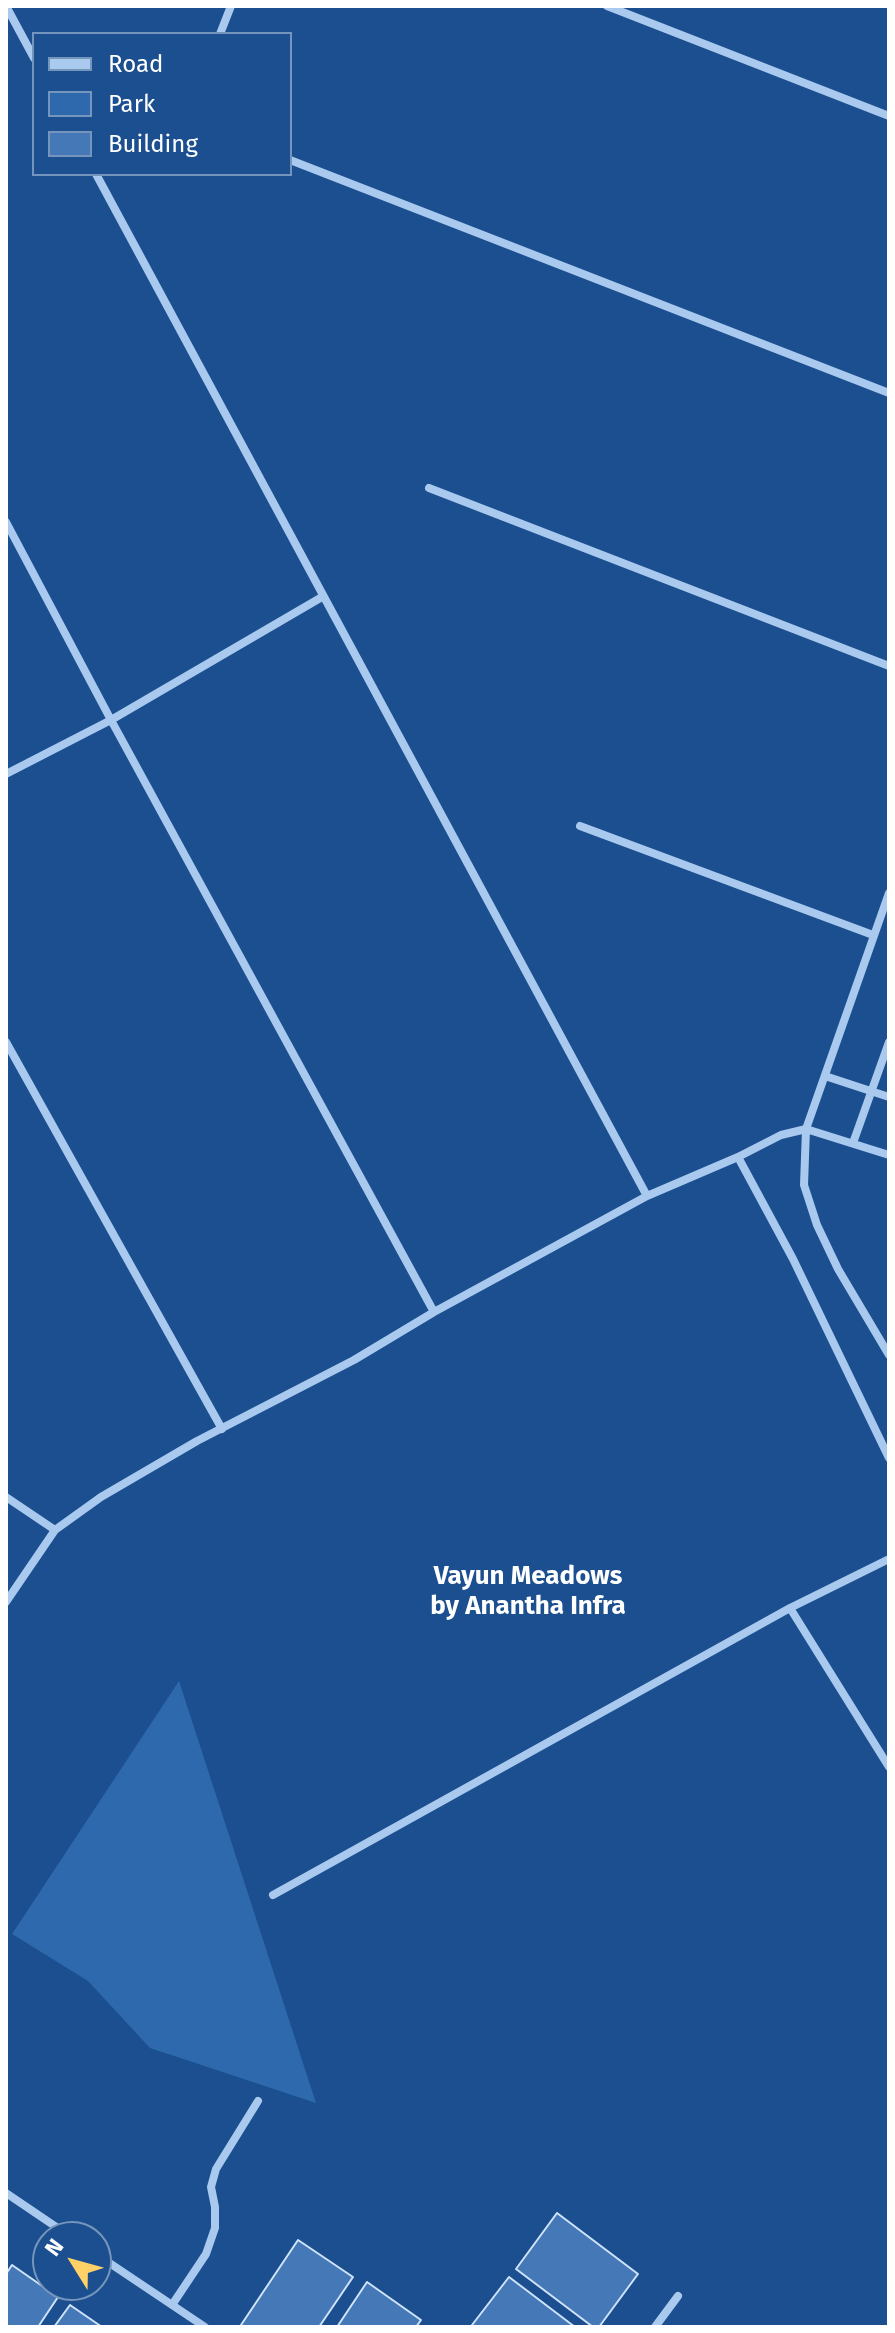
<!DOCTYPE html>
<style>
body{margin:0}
#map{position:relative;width:895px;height:2333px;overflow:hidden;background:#1b4f8f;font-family:"Fira Sans",sans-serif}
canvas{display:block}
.frame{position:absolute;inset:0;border:8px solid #fff;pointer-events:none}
.legend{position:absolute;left:32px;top:32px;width:260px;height:144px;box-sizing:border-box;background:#1b4f8f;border:2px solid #7695bc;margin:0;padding:10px 14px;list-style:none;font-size:24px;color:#fff}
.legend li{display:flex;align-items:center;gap:16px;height:40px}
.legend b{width:40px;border:2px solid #7695bc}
.north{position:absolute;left:32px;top:2221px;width:80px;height:80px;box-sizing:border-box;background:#1b4f8f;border:2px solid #7695bc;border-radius:50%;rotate:307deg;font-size:22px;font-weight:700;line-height:32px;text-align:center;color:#fff}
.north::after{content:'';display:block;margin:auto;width:28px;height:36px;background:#ffd166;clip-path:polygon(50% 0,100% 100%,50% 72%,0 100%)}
</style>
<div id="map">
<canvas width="895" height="2333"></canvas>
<div class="frame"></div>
<ul class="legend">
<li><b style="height:10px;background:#a9c9ee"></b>Road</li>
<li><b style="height:22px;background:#2e69ad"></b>Park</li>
<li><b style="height:22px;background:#4478b7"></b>Building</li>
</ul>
<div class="north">N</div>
</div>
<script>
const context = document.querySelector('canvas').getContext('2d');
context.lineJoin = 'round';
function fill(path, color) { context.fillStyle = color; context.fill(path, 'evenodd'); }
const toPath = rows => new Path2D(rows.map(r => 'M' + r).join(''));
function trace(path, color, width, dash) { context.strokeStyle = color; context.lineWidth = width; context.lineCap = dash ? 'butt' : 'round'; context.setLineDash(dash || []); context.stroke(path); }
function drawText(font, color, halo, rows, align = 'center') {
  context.font = font + ' "Fira Sans",sans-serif'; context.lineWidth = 8; context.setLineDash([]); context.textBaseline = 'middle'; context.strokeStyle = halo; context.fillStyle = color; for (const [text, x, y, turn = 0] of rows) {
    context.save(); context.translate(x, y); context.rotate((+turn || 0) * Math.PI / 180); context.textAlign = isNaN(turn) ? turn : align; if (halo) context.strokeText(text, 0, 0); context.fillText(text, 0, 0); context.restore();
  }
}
fill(toPath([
 [179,1681,316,2103,150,2048,88,1981,12,1934]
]), '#2e69ad');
const building = toPath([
 [557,2213,638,2274,599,2327,593,2327,516,2269,557,2213],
 [298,2240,353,2277,319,2327,244,2327,241,2325,298,2240],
 [12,2265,58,2297,38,2327,6,2327,6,2274,12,2265],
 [509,2277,575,2327,474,2327,472,2325,509,2277],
 [367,2282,421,2320,416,2327,337,2327,367,2282],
 [70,2305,102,2327,54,2327,70,2305]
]);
fill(building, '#4478b7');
trace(building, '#cfe3fa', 2);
trace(toPath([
 [6,6,34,58],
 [607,6,889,116],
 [220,34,231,6],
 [290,160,889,393],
 [96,174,647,1196],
 [429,488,889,666],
 [6,522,111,720,434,1312],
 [6,774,111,720,322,597],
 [580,826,873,935],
 [889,893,806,1129,804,1185,817,1225,838,1269,889,1355],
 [6,1042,222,1429],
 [825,1076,889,1097],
 [853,1143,889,1042],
 [738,1157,793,1259,889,1458],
 [6,1497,55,1530,6,1602],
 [55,1530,101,1497,197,1441,354,1360,434,1312,647,1196,738,1157,781,1135,806,1129,889,1155],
 [790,1608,889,1767],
 [273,1895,790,1608,889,1559],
 [6,2193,71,2237],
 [96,2254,205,2327],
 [172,2305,206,2254,215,2228,215,2207,211,2187,216,2169,258,2101],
 [655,2327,678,2296]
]), '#a9c9ee', 8);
drawText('bold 26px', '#fff', '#1b4f8f', [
 ["Vayun Meadows",528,1577],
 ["by Anantha Infra",528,1607]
]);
</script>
